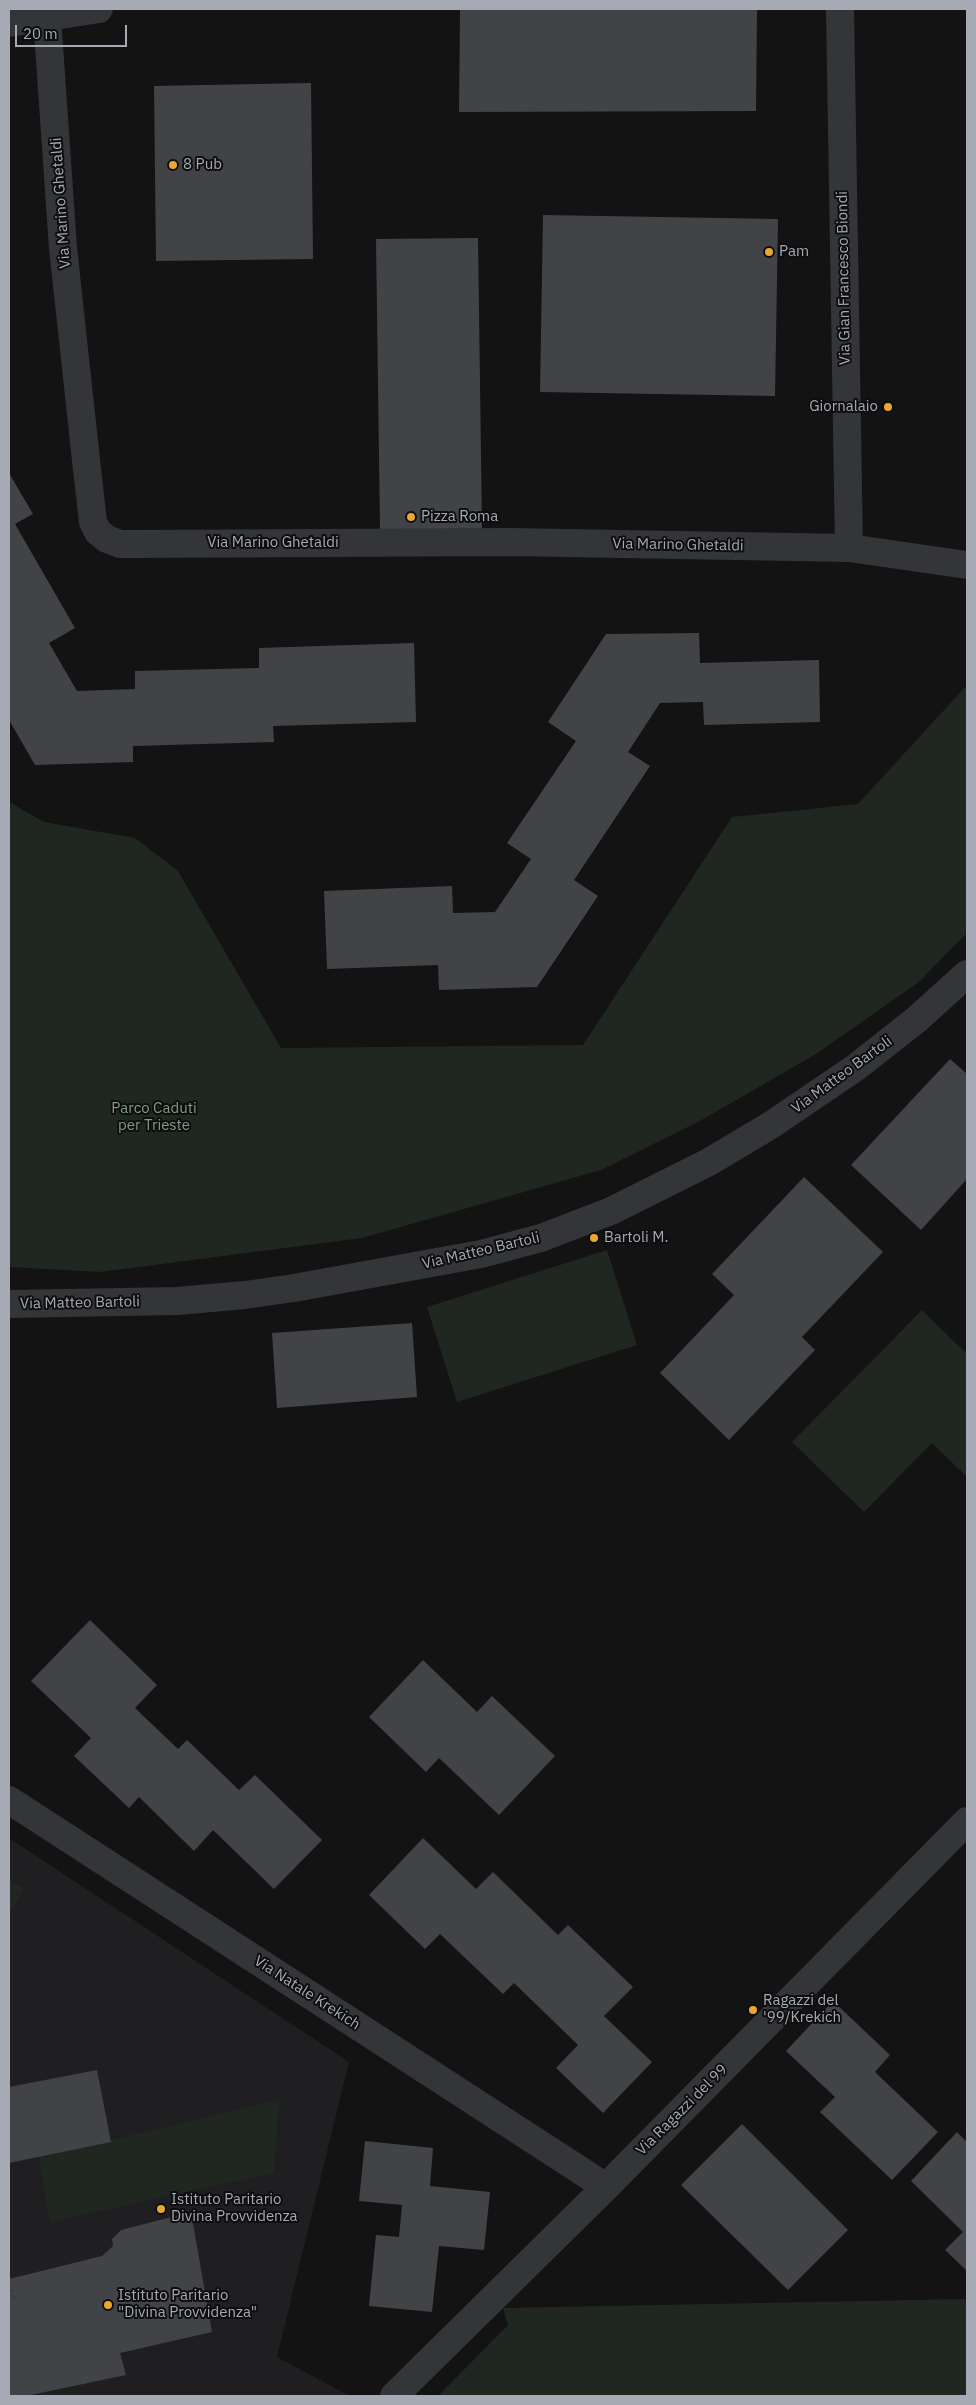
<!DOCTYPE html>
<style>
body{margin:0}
#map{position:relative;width:976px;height:2405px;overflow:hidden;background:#131314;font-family:"IBM Plex Sans",sans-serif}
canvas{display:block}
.frame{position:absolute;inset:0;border:10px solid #a5aab4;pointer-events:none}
.scale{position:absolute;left:15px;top:25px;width:112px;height:22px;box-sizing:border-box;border:2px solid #a5aab4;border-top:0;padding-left:6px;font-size:15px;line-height:18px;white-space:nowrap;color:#a5aab4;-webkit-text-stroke:4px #0e0e0f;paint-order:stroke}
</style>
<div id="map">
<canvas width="976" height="2405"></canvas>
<div class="frame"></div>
<div class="scale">20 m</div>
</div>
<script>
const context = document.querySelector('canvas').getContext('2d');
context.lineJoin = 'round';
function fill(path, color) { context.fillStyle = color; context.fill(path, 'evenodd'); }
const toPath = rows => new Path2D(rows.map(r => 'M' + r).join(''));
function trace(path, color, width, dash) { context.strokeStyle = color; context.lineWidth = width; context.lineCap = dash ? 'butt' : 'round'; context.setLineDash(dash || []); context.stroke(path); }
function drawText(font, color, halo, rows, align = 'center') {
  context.font = font + ' "IBM Plex Sans",sans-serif'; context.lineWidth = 4; context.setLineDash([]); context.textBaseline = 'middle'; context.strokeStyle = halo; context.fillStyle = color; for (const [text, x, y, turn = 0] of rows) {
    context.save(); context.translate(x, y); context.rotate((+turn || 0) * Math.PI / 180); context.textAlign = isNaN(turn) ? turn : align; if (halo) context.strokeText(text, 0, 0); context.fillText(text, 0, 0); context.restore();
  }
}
fill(toPath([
 [9,1838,349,2062,277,2357,350,2396,9,2396]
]), '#1f1f21');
fill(toPath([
 [967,685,967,933,919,982,816,1054,700,1121,601,1170,362,1238,100,1272,9,1267,9,802,44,822,135,838,178,871,281,1048,583,1045,732,817,858,804],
 [607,1250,637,1345,457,1402,427,1307],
 [922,1310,967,1354,967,1477,932,1443,864,1512,792,1442],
 [9,1880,24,1888,9,1914],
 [279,2100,274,2173,50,2222,39,2157],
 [967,2299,967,2396,438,2396,508,2325,503,2308]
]), '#1f2720');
fill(toPath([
 [757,9,756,111,459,112,460,10],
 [311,83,313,259,156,261,154,86],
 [543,215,778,219,775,396,540,392],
 [478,238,482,529,380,530,376,239],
 [9,473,33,514,15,524,75,628,49,643,77,691,135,689,135,671,259,668,259,648,414,643,416,722,273,726,274,742,133,746,133,762,35,765,9,720],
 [699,633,700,663,819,660,820,722,704,725,703,702,660,703,628,752,650,766,574,880,598,896,537,987,439,990,438,965,327,969,324,891,452,886,453,913,495,912,531,859,507,843,576,741,548,722,606,634],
 [950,1059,967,1074,967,1179,921,1230,851,1165],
 [804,1177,883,1252,802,1337,815,1350,729,1440,660,1373,734,1295,712,1274],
 [412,1323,417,1397,277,1408,272,1333],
 [90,1620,157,1685,135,1708,178,1749,187,1740,239,1790,255,1775,322,1840,274,1889,213,1830,194,1851,139,1797,129,1808,74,1756,91,1738,31,1681],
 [423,1660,477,1712,492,1696,555,1756,499,1815,439,1758,426,1772,369,1717],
 [423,1838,476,1889,493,1872,558,1935,568,1925,633,1987,604,2016,652,2062,603,2113,556,2068,578,2045,514,1983,503,1994,440,1934,425,1949,369,1895],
 [833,2001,890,2055,875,2072,938,2132,892,2180,820,2112,835,2097,786,2051],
 [97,2070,111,2142,9,2163,9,2087],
 [742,2124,848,2230,788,2290,681,2185],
 [957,2132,967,2142,967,2271,945,2250,963,2232,911,2181],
 [365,2141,433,2148,430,2186,490,2192,484,2250,439,2246,432,2312,369,2306,376,2235,399,2237,402,2205,359,2201],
 [191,2212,212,2332,120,2353,126,2375,26,2396,9,2396,9,2279,102,2256,113,2246,112,2239,121,2230]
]), '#424347');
trace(toPath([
 [9,2277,14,2301]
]), '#3a3c40', 3, [2.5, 4]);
trace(toPath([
 [840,9,849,548],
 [47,17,63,248,87,469,93,522,98,532,107,539,120,544,133,544,510,542,849,548,967,565],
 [9,23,99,9],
 [9,1304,177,1301,245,1295,294,1288,481,1254,541,1238,611,1211,709,1162,771,1125,855,1068,916,1020,967,974],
 [9,1800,606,2187],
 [394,2396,606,2187,967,1821]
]), '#343539', 28);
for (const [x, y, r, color] of [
 [173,165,5,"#eca633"],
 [769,252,5,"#eca633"],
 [888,407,5,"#eca633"],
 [411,517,5,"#eca633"],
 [594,1238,5,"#eca633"],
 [753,2010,5,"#eca633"],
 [161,2209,5,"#eca633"],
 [108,2305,5,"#eca633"]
]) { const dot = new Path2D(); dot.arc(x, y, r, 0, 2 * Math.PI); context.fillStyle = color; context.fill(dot); trace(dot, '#0e0e0f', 2); }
drawText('15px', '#a5aab4', '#0e0e0f', [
 ["8 Pub",183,165],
 ["Pam",779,252],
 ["Giornalaio",878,407,"right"],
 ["Pizza Roma",421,517],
 ["Bartoli M.",604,1238],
 ["Ragazzi del",763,2001],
 ["'99/Krekich",763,2018],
 ["Istituto Paritario",171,2200],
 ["Divina Provvidenza",171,2217],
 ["Istituto Paritario",118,2296],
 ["\"Divina Provvidenza\"",118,2313]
], 'left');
drawText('15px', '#a5aab4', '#0e0e0f', [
 ["Via Marino Ghetaldi",61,203,-94],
 ["Via Gian Francesco Biondi",844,278,-91],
 ["Via Marino Ghetaldi",273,543],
 ["Via Marino Ghetaldi",678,545,1],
 ["Via Matteo Bartoli",842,1075,-36],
 ["Via Matteo Bartoli",481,1251,-13],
 ["Via Matteo Bartoli",80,1303,-1],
 ["Via Natale Krekich",307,1993,33],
 ["Via Ragazzi del 99",682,2110,-45]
]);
drawText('15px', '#7c9f7d', '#0e0e0f', [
 ["Parco Caduti",154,1109],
 ["per Trieste",154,1126]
]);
</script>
